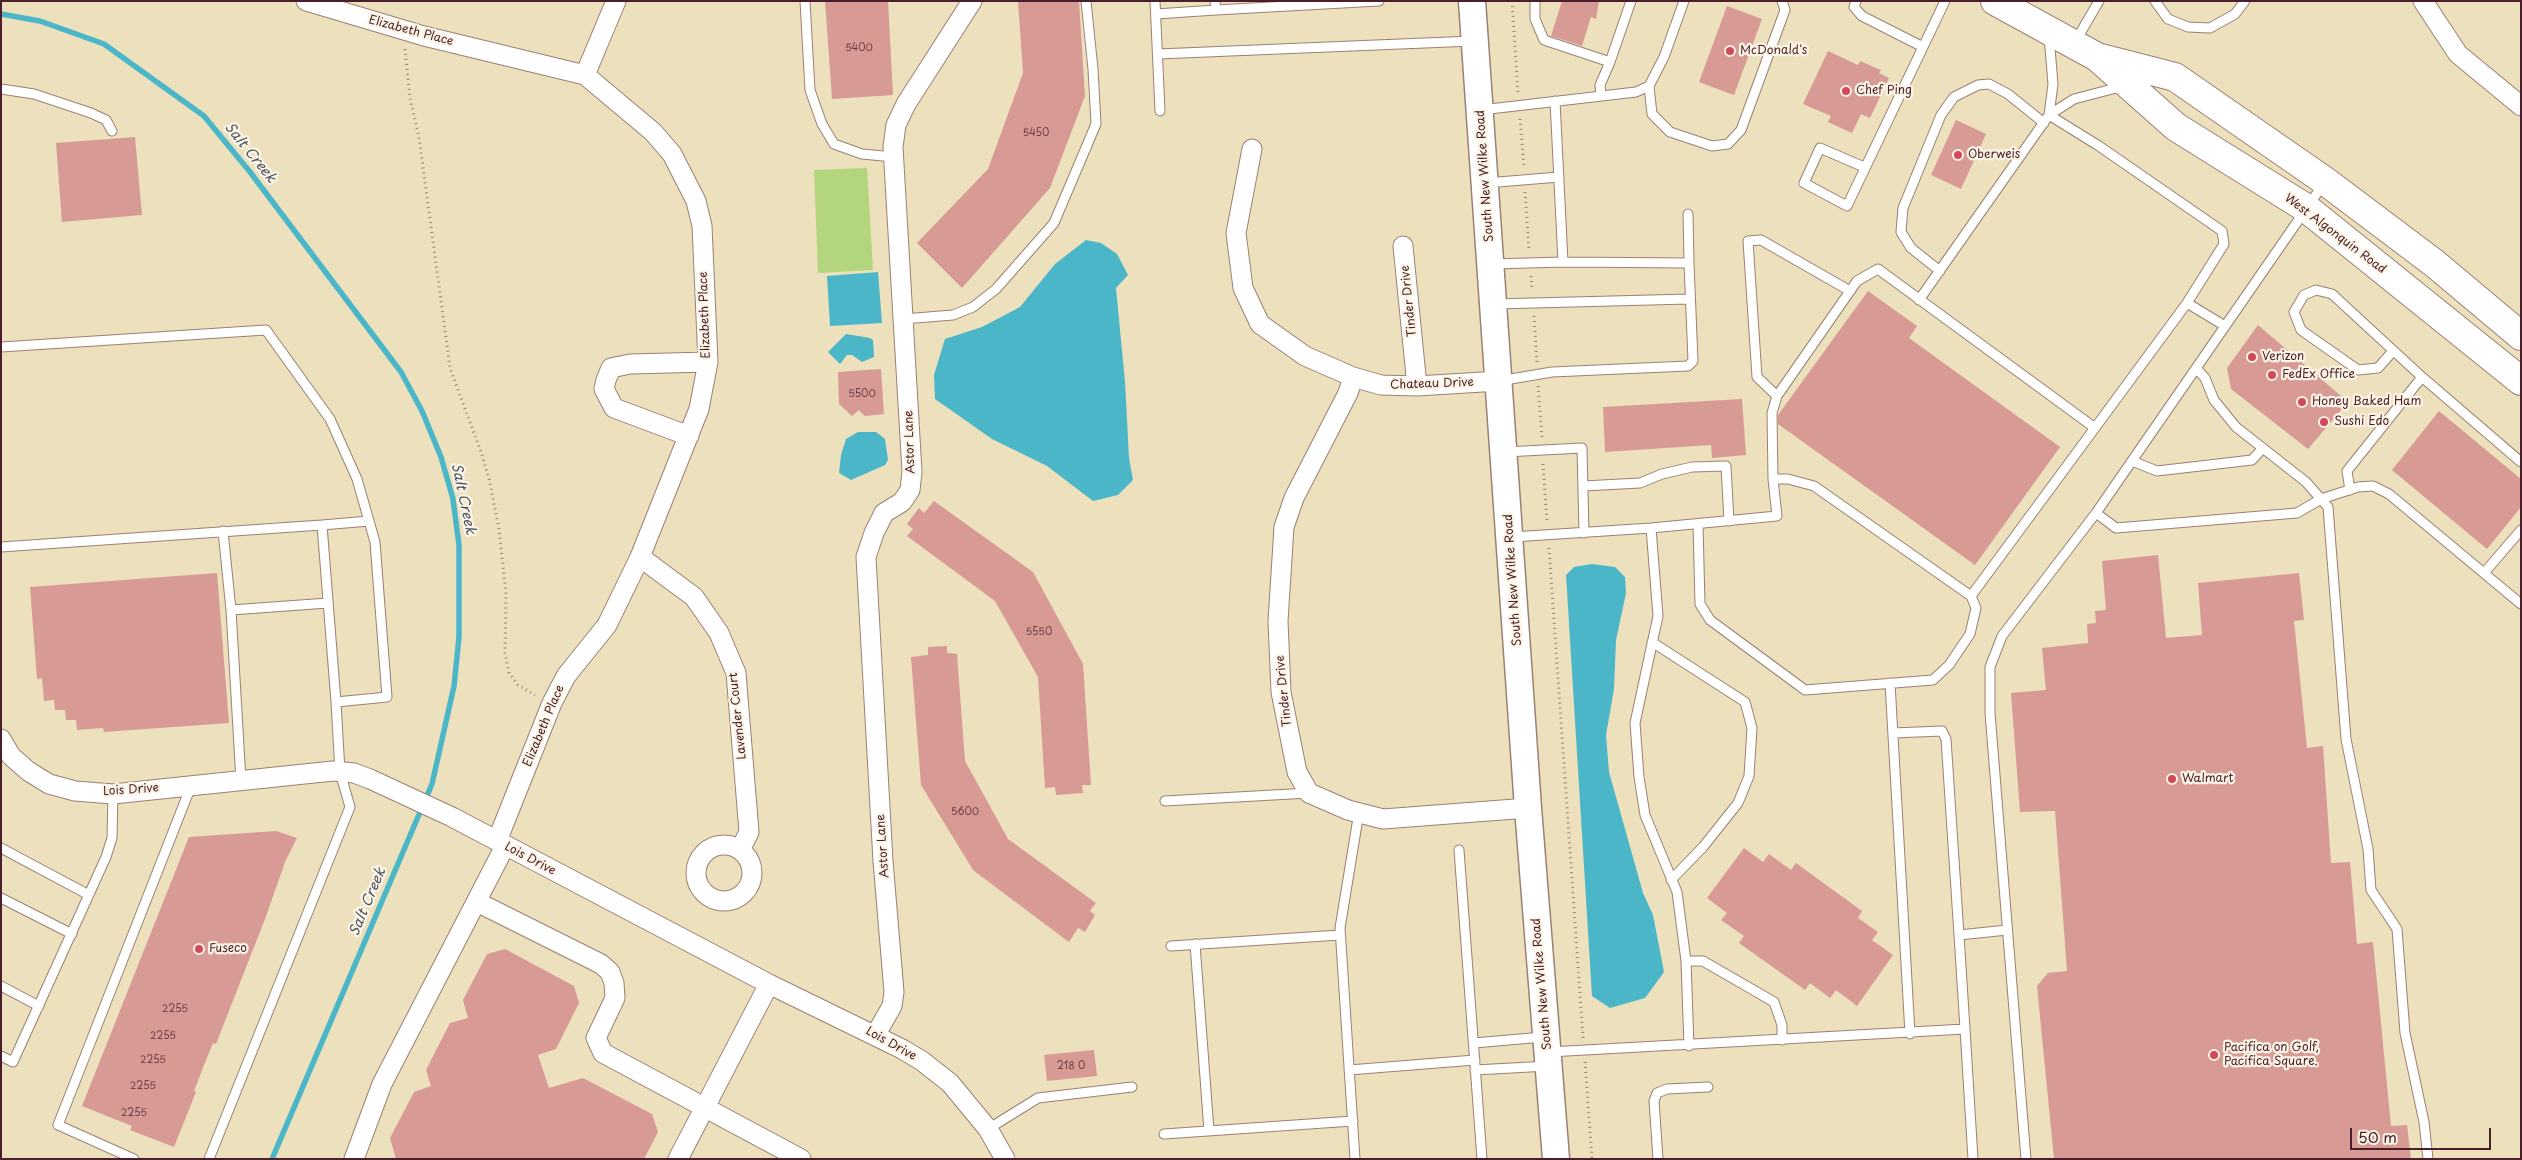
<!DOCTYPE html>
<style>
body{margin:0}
#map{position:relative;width:2522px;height:1160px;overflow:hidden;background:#ece0bd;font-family:"Playpen Sans",sans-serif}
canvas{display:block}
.frame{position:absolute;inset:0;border:2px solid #4a1f2b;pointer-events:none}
.scale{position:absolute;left:2350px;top:1128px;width:141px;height:22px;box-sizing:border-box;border:2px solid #4a1f2b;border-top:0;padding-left:6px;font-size:15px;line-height:18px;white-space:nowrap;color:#4a1f2b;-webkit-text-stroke:4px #fcf5e5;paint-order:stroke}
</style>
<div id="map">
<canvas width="2522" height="1160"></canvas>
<div class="frame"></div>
<div class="scale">50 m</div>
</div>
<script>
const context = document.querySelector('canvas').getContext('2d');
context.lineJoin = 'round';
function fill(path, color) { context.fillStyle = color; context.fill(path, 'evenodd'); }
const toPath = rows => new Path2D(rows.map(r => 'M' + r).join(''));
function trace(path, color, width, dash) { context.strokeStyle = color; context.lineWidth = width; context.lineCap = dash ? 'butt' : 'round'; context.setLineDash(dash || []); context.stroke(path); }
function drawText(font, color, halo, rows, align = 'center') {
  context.font = font + ' "Playpen Sans",sans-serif'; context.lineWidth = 4.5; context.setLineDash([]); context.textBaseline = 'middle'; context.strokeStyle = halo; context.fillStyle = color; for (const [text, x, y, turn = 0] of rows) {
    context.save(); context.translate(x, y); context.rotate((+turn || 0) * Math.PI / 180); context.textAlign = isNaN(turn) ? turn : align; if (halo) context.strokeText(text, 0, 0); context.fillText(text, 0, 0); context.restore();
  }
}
fill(toPath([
 [867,168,873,270,818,273,814,170]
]), '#b3d57d');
fill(toPath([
 [1086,240,1101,243,1117,254,1128,275,1116,288,1125,382,1129,458,1133,480,1118,495,1093,501,1047,466,992,439,935,399,934,375,945,339,982,327,1020,307,1055,264],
 [878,272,882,323,830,326,827,276],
 [846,334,870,338,873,340,874,357,862,362,852,355,847,355,840,364,828,352],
 [858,432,876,432,885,439,888,460,885,465,851,480,839,473,841,455,846,439],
 [1592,564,1615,567,1625,577,1626,593,1616,640,1614,689,1606,735,1609,772,1643,893,1653,915,1664,972,1645,998,1610,1008,1592,996,1566,575,1574,567]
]), '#4bb6c8');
trace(toPath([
 [1,14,40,21,104,44,204,116,250,172,401,372,422,411,441,457,453,499,459,545,459,637,454,686,432,784,272,1159]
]), '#4bb6c8', 5.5);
fill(toPath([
 [825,1,888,1,893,95,832,99],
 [1018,1,1079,1,1085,96,1050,188,962,288,917,243,988,169,1023,73],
 [1562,1,1599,1,1596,19,1591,17,1582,46,1551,36],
 [1727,6,1762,19,1734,95,1699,82],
 [1828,51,1858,65,1860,61,1881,70,1879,73,1889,78,1870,118,1861,114,1852,133,1828,122,1831,116,1803,104],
 [1956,120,1986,134,1961,189,1931,175],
 [135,137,142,215,62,222,56,143],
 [1868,291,1917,326,1909,338,2060,447,1975,565,1778,424,1778,415],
 [2258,325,2348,402,2308,449,2231,389,2227,368],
 [881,369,884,414,865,416,859,410,852,416,839,404,838,372],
 [1742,399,1746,455,1712,458,1711,445,1605,452,1603,407],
 [2439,411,2521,479,2521,507,2487,549,2392,470],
 [934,501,1033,572,1083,664,1091,785,1082,785,1083,793,1056,795,1055,787,1045,788,1038,677,995,601,907,536,913,529,907,524,919,508,924,513],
 [2158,555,2166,638,2202,635,2198,583,2299,573,2304,620,2294,621,2307,748,2323,746,2331,863,2350,862,2357,944,2373,942,2391,1126,2407,1125,2411,1159,2054,1159,2037,986,2048,973,2067,971,2055,811,2020,812,2011,693,2046,690,2042,648,2088,643,2087,624,2096,623,2095,611,2106,610,2102,561],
 [217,573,229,723,104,732,103,728,77,730,76,720,66,720,65,710,55,710,54,700,44,701,42,678,37,679,30,587],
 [947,646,947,653,957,654,965,761,1008,839,1096,903,1090,911,1095,915,1085,932,1078,928,1069,942,973,870,921,785,911,657,928,655,928,647],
 [276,831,297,838,285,862,265,919,216,1044,213,1043,204,1065,194,1091,196,1092,174,1147,130,1130,132,1126,82,1106,189,837],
 [1744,848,1763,862,1769,854,1791,870,1796,863,1862,911,1858,918,1878,932,1872,940,1893,955,1857,1006,1836,990,1830,998,1810,983,1805,990,1739,943,1744,936,1721,920,1727,913,1707,898],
 [505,949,574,986,579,1003,556,1049,538,1055,549,1088,583,1078,652,1114,658,1132,644,1159,396,1159,390,1138,414,1092,431,1086,426,1070,450,1023,468,1018,463,1000,487,954],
 [1094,1050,1097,1076,1047,1081,1044,1055]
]), '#d79a95');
const service = toPath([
 [805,1,810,90,822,124,834,144,862,154,894,157],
 [1155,1,1160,111],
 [1535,1,1535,19,1544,40,1610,62],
 [1856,1,1854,7,1862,16,1923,47],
 [2155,1,2168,19,2188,27,2210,28,2235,14,2245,1],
 [1216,10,1379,1],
 [1156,14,1216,10,1215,1],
 [2049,36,2053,84,2049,115],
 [2075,42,2099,1],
 [1158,54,1473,41],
 [1649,86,1652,114,1670,132,1712,146,1728,144,1741,130,1785,10,1782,1],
 [1,89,34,94,91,113,106,120,112,131],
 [1601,96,1600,85,1610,62,1631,1],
 [1555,101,1563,262],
 [1481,110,1636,92,1649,86,1664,57,1684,1],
 [2049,115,2099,146,2222,231,2224,244,2187,303],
 [1864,167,1820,148,1804,183,1847,206,1945,1],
 [1486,183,1559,177],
 [1492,264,1563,262,1689,263,1688,214],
 [1940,271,1911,248,1901,232,1903,208,1941,115,1954,97,1978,85,1989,84,2008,94,2044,123],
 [1919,300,2049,115,2074,99,2124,86],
 [1495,304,1689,299],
 [903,319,953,315,973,307,996,289,1054,223,1096,124,1093,69,1086,1],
 [1,347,266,330,330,419,357,479,375,542,387,697,336,702,340,772,350,807,209,1159],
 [2393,351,2378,368,2358,370,2301,330,2294,312,2304,295,2316,290,2332,294,2422,377],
 [2196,368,2205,378,2214,400,2236,427,2306,482,2328,507,2346,739,2368,849,2371,890,2397,929,2405,1033,2424,1122,2428,1159],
 [1499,381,1552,372,1688,366,1693,361,1689,263],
 [1777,396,1757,377,1748,241,1761,240,1850,291],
 [1505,452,1582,448,1584,533],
 [2132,461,2157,471,2252,460,2263,448],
 [1583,486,1640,483,1662,474,1692,467,1726,466,1729,521],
 [2350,490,2347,471,2422,377,2521,462],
 [2096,513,2116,528,2297,513,2321,499,2358,487,2373,486,2389,494,2521,604],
 [1698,524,1700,604,1710,620,1805,690,1933,680,1949,665,1970,634,1976,608,1971,596,1814,486,1788,479,1773,479],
 [1651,528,1658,616,1635,723,1639,777,1645,815,1677,892,1686,961],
 [223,531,231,610,241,781],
 [1512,537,1651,528,1777,516,1773,479,1772,413,1777,396,1857,281,1878,269,2095,428],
 [1,547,322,525],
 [2484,573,2521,530],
 [1971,596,2187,303,2225,326],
 [231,610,328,603],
 [1652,642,1745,702,1752,728,1749,776,1738,803,1703,847,1671,880],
 [1890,683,1910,1034],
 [336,702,322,525,369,521],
 [1893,733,1942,731,1946,739,1959,935],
 [1165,801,1309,793],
 [1,848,89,895],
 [1459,850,1482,1159],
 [1,898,72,934],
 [1195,944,1209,1131],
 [1171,946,1340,935],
 [1,986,39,1006],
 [1965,1029,1973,1159],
 [1474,1043,1543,1037],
 [1689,1046,1686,961,1703,961,1774,1002,1782,1025,1782,1040],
 [1549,1052,1965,1029,1959,935,2007,930],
 [1,1056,13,1062,106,857,112,838,113,794],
 [1349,1070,1475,1060],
 [1475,1070,1548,1066],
 [988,1129,1038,1098,1132,1087],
 [1164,1134,1353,1121],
 [134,1159,58,1125,191,786],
 [1355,1159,1340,928,1359,812],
 [1658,1159,1654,1101,1657,1093,1667,1089,1708,1087],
 [2026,1159,1990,713,1990,667,2002,636,2096,513,2324,183]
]);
const minor = toPath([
 [306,1,424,36,585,75,653,132,672,154,696,201,702,226,708,362,699,409,640,557,607,625,566,676,552,703,497,841],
 [2423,1,2458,54,2521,106],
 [585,75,616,1],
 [1252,149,1236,233,1243,288,1260,324,1305,356,1353,377,1381,385,1417,386,1499,381],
 [1403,246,1417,386],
 [1353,377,1348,393,1294,498,1284,527,1278,621,1281,692,1297,772,1309,793,1348,810,1383,819,1528,808],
 [689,436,614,408,604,389,606,380,611,368,630,364,708,362],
 [640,557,694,597,719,633,736,673,749,832,740,850],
 [1,739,11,756,28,771,49,784,75,791,113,794,333,771,354,773,370,779,452,817,769,984,902,1049,922,1061,950,1083,988,1129,1005,1159],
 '696 873a28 28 0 1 1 56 0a28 28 0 1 1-56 0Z',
 [477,902,601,964,610,972,614,983,615,998,596,1038,603,1053,801,1159],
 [876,1034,892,1006,894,992,883,861,866,557,874,533,884,513,902,502,910,490,912,472,893,147,896,125,906,104,972,1],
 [354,1159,382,1084,505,846],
 [678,1159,769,984]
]);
const secondary = toPath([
 [1472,1,1528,808,1556,1159]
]);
const primary = toPath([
 [1995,1,2097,57,2176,127,2306,208,2521,381],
 [2101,58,2175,77,2325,181,2434,263,2521,336]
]);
trace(service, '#9b8074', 11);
trace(minor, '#9b8074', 21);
trace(secondary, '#9b8074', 29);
trace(primary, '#9b8074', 30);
trace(toPath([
 [1512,1,1518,93],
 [405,49,410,98,419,137,450,368,481,452,489,479,499,529,506,594,505,653,509,673,518,685,535,695],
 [1520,119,1524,168],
 [1525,192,1529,250],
 [1531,276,1532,290],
 [1534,316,1537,363],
 [1538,386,1542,437],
 [1543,464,1547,522],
 [1549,548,1583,1038],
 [1585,1062,1592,1159]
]), '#9b8074', 3, [1, 4]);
trace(service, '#fff', 9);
trace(minor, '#fff', 19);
trace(secondary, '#fff', 26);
trace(primary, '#fff', 28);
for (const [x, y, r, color] of [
 [1730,51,5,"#d1495b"],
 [1846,91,5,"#d1495b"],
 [1958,155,5,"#d1495b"],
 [2252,357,5,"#d1495b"],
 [2272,375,5,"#d1495b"],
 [2302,402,5,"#d1495b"],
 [2324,422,5,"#d1495b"],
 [2172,779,5,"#d1495b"],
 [199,949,5,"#d1495b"],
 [2214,1055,5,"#d1495b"]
]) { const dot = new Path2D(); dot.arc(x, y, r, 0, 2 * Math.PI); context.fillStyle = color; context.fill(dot); trace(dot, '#fcf5e5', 2); }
drawText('10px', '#6d3e46', null, [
 ["5400",859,48],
 ["5450",1036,133],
 ["5500",862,394],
 ["5550",1039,632],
 ["5600",965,812],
 ["2255",175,1009],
 ["2255",163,1036],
 ["2255",153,1060],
 ["218 0",1071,1066],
 ["2255",143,1086],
 ["2255",134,1113]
]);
drawText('12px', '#4a1f2b', '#fcf5e5', [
 ["Elizabeth Place",411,31,15],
 ["South New Wilke Road",1485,176,-94],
 ["West Algonquin Road",2335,234,37],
 ["Tinder Drive",1409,301,-96],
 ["Elizabeth Place",705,315,-92],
 ["Chateau Drive",1432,384,-2],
 ["Astor Lane",910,442,-92],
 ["South New Wilke Road",1513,580,-94],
 ["Tinder Drive",1284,691,-96],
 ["Lavender Court",738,716,-96],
 ["Elizabeth Place",544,726,-67],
 ["Lois Drive",131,790,-4],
 ["Astor Lane",883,846,-94],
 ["Lois Drive",530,859,28],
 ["South New Wilke Road",1542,984,-95],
 ["Lois Drive",891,1044,29]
]);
drawText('12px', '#4a1f2b', '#fcf5e5', [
 ["McDonald's",1740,51],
 ["Chef Ping",1856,91],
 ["Oberweis",1968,155],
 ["Verizon",2262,357],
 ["FedEx Office",2282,375],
 ["Honey Baked Ham",2312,402],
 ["Sushi Edo",2334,422],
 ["Walmart",2182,779],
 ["Fuseco",209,949],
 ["Pacifica on Golf,",2224,1048],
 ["Pacifica Square.",2224,1062]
], 'left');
drawText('italic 14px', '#4a5462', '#fcf5e5', [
 ["Salt Creek",250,153,51],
 ["Salt Creek",463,499,78],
 ["Salt Creek",368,902,-67]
]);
</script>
